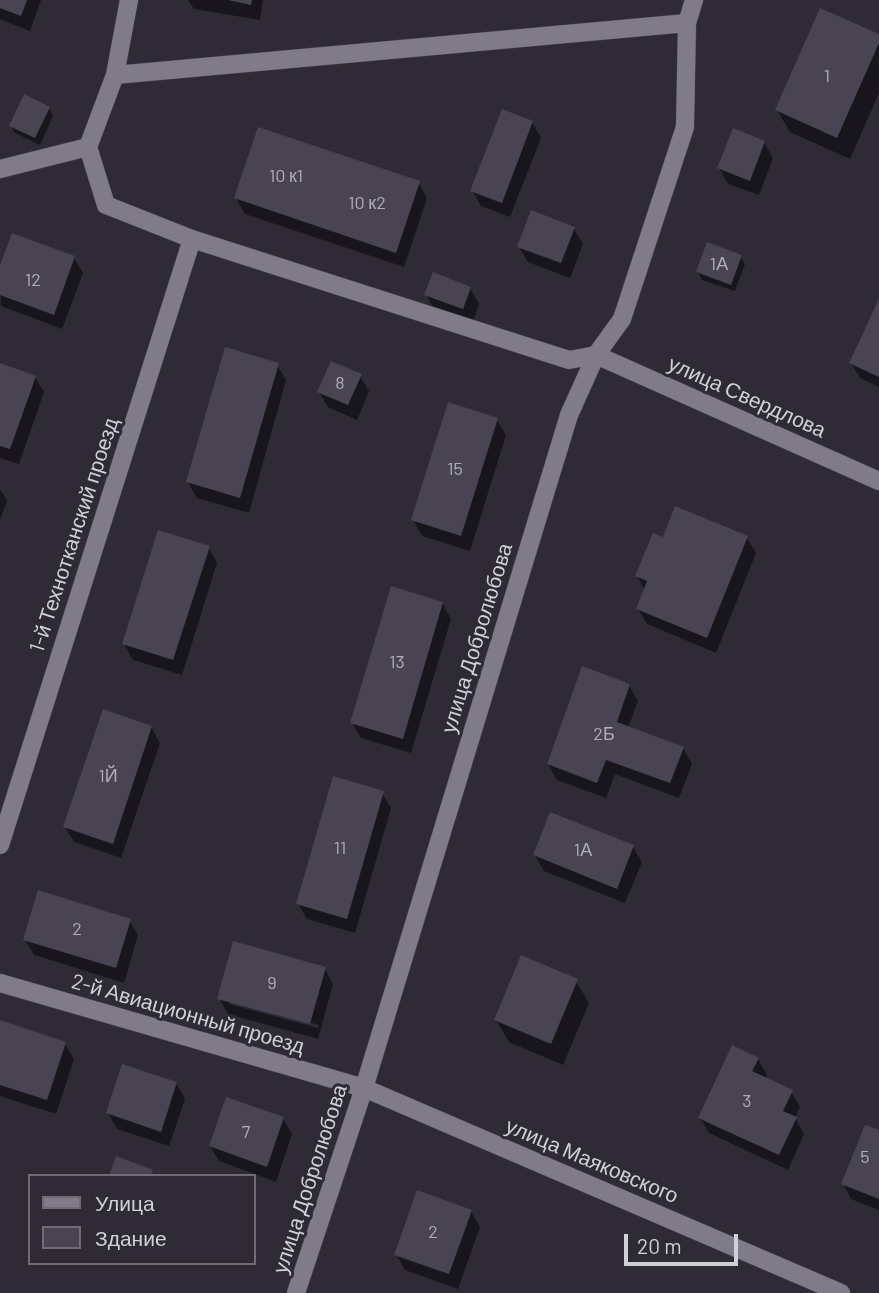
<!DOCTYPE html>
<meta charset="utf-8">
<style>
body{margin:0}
#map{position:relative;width:879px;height:1293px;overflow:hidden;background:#2e2a36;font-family:Barlow,sans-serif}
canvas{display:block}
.legend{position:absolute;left:28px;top:1174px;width:228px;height:91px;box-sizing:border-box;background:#2e2a36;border:2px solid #706c76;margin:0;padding:9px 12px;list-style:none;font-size:21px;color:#d2d0d7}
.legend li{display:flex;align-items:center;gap:14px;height:35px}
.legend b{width:35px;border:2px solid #706c76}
.scale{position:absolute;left:624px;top:1234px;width:114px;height:32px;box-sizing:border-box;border:4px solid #d2d0d7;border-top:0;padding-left:9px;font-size:21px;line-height:24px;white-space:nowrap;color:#d2d0d7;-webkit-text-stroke:5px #2e2a36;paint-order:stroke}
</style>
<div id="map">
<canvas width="879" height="1293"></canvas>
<ul class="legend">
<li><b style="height:9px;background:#7f7b89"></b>Улица</li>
<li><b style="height:19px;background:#484451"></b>Здание</li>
</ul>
<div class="scale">20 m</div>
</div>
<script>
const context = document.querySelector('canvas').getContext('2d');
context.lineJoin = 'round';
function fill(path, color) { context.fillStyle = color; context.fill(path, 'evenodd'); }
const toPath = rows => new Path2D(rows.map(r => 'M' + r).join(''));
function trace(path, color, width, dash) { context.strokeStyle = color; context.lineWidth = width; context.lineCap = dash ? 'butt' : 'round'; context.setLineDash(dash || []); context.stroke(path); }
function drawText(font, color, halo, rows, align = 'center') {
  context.font = font + ' Barlow,sans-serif'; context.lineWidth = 6; context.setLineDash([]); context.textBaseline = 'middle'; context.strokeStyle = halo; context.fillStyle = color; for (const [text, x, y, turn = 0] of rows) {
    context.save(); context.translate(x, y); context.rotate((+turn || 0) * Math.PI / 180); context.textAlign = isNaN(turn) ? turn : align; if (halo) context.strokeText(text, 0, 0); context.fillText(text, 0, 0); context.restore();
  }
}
fill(toPath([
 [0,0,41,0,30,31,0,19],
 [188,0,263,0,260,20,194,9],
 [879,36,879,93,850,159,790,132,777,110],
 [49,108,53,116,40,145,15,133,11,126],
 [532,122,541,138,510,217,481,206,472,190],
 [764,143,773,158,759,195,728,184,719,168],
 [418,182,427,198,404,267,245,214,236,198],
 [574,229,583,244,570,278,528,262,519,247],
 [740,256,745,264,735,291,702,280,698,272],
 [74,258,83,273,62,329,1,306,0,270],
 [470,288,479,304,472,324,435,310,426,295],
 [879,303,879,387,860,378,851,363],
 [0,365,35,377,44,392,19,464,0,458],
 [277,365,286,380,249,513,197,498,188,482],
 [360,376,369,391,357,420,328,407,319,392],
 [497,420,506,435,470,551,422,536,413,520],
 [0,489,7,501,0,520],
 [747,538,756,553,716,653,647,624,638,609,645,590,637,576,663,539],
 [208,547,217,563,182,675,133,660,124,644],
 [442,603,451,619,411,753,361,738,352,723],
 [629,686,638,701,628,728,683,748,692,764,679,798,615,774,606,798,557,780,548,764],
 [151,727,160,743,121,858,74,842,65,827],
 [382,793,391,808,355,933,307,919,298,904],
 [633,847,642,862,625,903,544,871,535,855],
 [129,920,138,935,124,983,34,955,25,940],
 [325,969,333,984,318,1039,228,1014,219,998],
 [229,1000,319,1025,318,1028,229,1004],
 [576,981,589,1003,563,1065,509,1042,496,1020],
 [0,1022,65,1044,74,1059,56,1114,0,1096],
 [758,1059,767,1075,765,1079,791,1092,800,1107,795,1118,804,1134,788,1170,709,1133,700,1118],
 [176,1083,185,1099,169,1146,117,1129,108,1113],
 [283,1119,292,1134,276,1182,219,1161,210,1146],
 [879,1132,879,1210,851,1199,843,1184],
 [471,1211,480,1227,458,1289,405,1270,396,1254]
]), '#0007');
fill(toPath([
 [0,0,27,0,21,16,0,8],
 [228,0,252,0,251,5],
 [820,8,879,34,879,43,837,138,775,110],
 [24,94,50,107,35,138,9,126],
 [502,109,533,121,502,203,470,191],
 [258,127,420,181,396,253,234,198],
 [733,128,765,141,750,181,717,168],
 [531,210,575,227,561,263,517,247],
 [12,233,75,256,54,315,0,295,0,265],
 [707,242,742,255,731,285,696,272],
 [433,272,471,287,463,309,424,295],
 [879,299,879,377,849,363],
 [225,347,279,363,240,498,186,482],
 [331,361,362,374,348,405,317,392],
 [0,363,36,376,10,449,0,446],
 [448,402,498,418,461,536,411,520],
 [675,506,748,536,707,638,636,609,647,581,635,576,653,533,663,537],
 [158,530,210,546,173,660,122,644],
 [391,586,443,602,403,739,350,723],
 [582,666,630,684,617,722,684,747,670,783,606,760,597,783,547,764],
 [103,709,152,726,113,844,63,827],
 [333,776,384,791,347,919,296,904],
 [550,812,634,845,617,889,533,855],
 [38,890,131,919,116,968,23,940],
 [233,941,326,967,310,1024,217,999],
 [521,955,578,979,551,1044,494,1020],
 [0,1020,66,1042,47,1100,0,1085],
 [732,1045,759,1058,752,1071,793,1090,783,1111,797,1117,779,1155,698,1118],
 [122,1064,177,1082,161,1132,106,1113],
 [226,1097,284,1117,267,1167,209,1146],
 [865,1125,879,1130,879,1199,841,1184],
 [116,1156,153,1170,150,1176,109,1176],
 [417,1190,472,1210,449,1274,394,1255]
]), '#484451');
const minor = toPath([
 [129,0,115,75,88,147,106,205,192,239,569,360,596,355,879,481],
 [115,75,687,23],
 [0,169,88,147],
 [0,845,192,239],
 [0,983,364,1088,841,1293],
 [296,1293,364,1088,569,415,596,355,622,319,685,127,687,23,694,0]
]);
trace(minor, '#4b4851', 19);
trace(minor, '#7f7b89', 18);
drawText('18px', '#b0adb6', null, [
 ["1",827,76],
 ["10 к1",286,176],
 ["10 к2",367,203],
 ["1А",719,264],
 ["12",33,280],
 ["8",340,383],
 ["15",455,469],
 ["13",397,662],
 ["2Б",604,734],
 ["1Й",108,776],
 ["11",340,848],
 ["1А",583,850],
 ["2",77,929],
 ["9",272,983],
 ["3",747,1101],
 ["7",246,1132],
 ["5",865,1157],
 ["2",433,1232]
]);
drawText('21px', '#d2d0d7', '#2e2a36', [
 ["улица Свердлова",747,397,24],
 ["1-й Технотканский проезд",74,535,-72],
 ["улица Добролюбова",477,638,-73],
 ["2-й Авиационный проезд",188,1014,16],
 ["улица Маяковского",592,1161,23],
 ["улица Добролюбова",310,1179,-72]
]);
</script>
